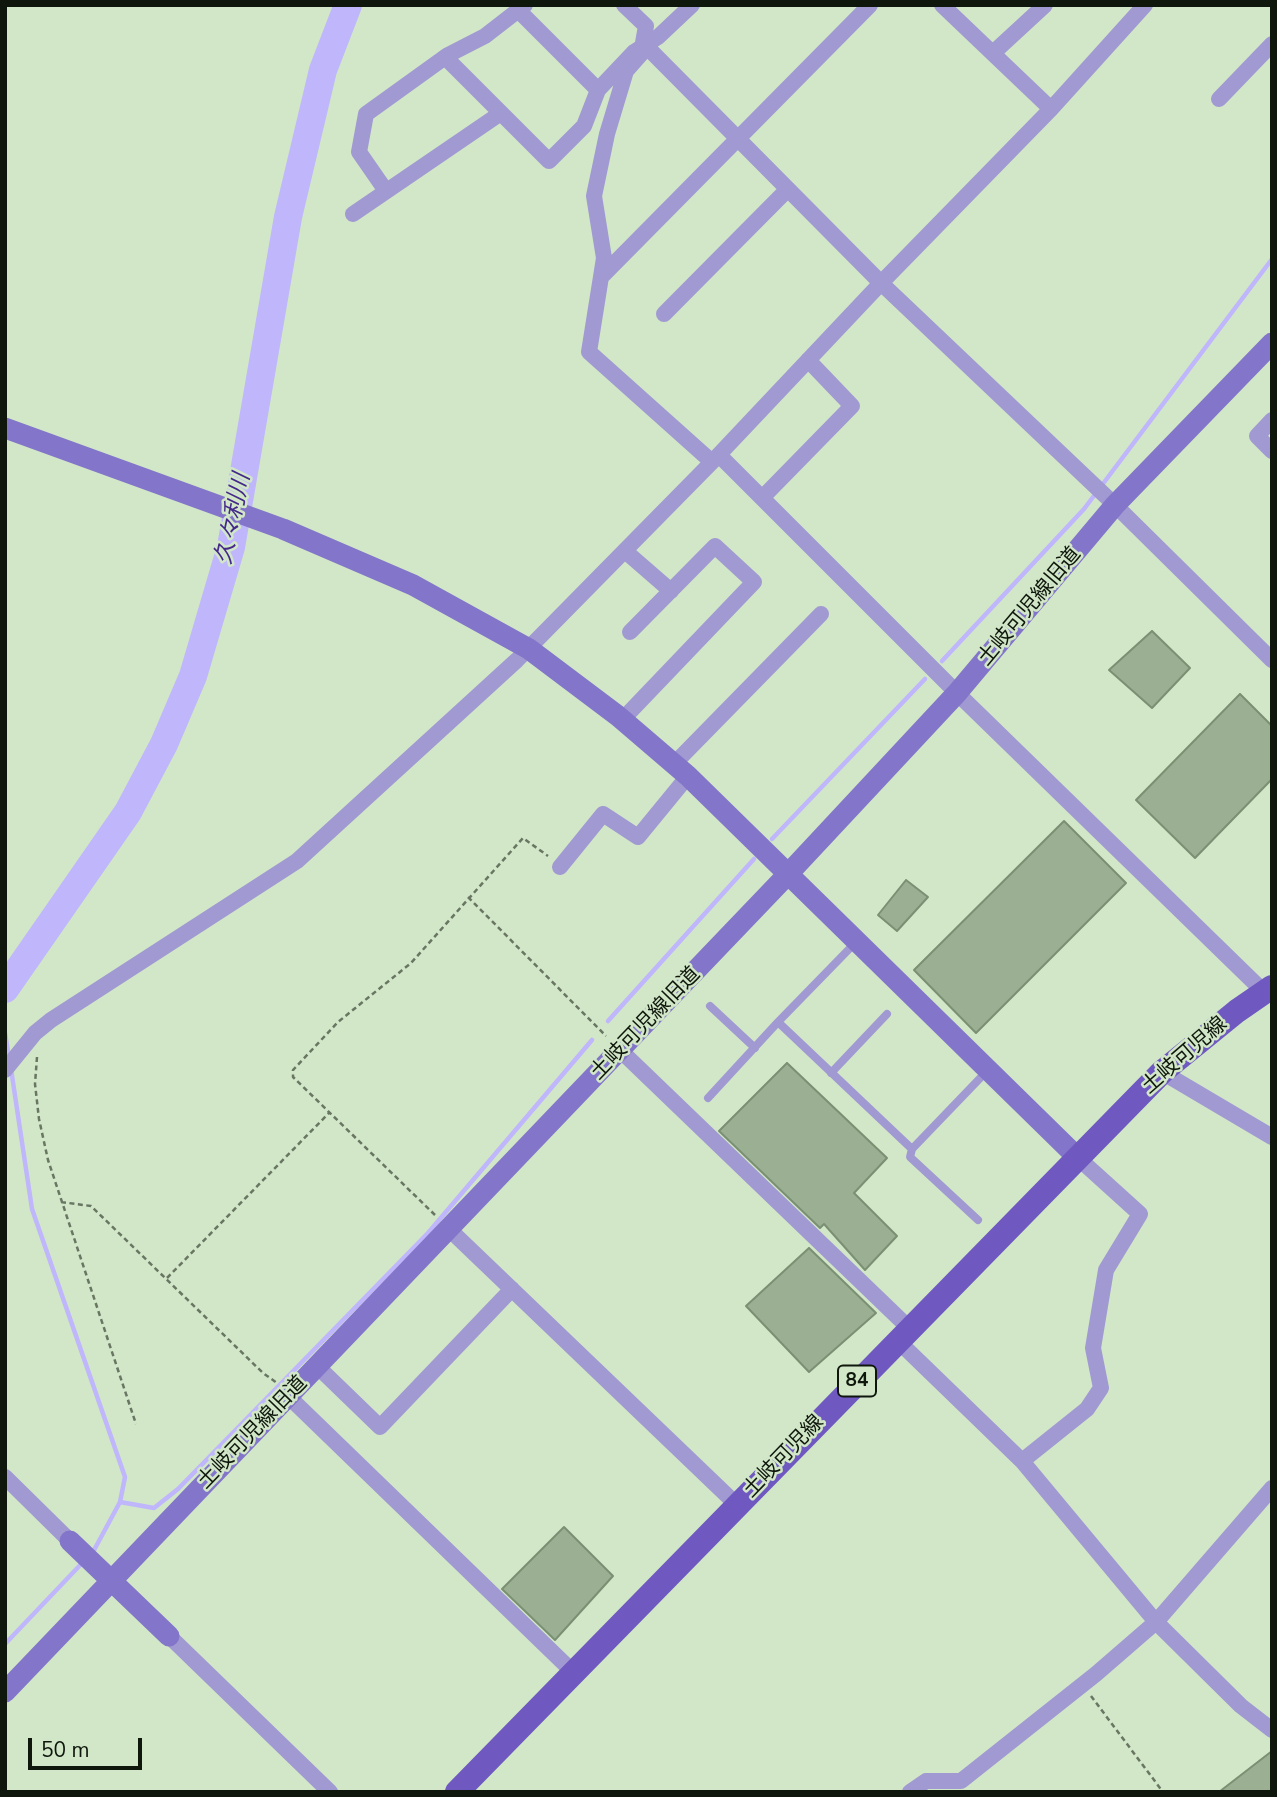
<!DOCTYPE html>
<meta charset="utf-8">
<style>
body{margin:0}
#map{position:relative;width:1277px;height:1797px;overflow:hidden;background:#d1e7c8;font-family:"Nunito Sans",sans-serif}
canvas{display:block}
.frame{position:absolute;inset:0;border:7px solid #0f170c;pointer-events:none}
.scale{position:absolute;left:28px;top:1738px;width:114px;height:32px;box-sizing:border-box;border:4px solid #0f170c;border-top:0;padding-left:9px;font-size:21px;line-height:24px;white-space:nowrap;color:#0f170c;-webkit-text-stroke:5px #d1e7c8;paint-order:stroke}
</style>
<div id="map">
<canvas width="1277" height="1797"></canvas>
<div class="frame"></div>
<div class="scale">50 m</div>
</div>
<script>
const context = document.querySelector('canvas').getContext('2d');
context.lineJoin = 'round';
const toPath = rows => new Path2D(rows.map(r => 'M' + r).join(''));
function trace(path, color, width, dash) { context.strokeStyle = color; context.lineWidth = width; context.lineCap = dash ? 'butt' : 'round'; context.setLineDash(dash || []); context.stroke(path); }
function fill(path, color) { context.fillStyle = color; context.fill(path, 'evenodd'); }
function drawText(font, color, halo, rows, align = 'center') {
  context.font = font + ' "Nunito Sans","Noto Sans JP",sans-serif'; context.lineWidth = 5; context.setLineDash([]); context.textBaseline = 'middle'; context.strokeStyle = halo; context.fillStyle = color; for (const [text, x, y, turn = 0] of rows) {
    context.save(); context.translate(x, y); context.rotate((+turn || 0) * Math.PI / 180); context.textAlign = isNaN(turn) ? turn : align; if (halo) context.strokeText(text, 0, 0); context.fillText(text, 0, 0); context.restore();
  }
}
trace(toPath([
 [942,661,1084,509,1272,259],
 [772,839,925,679],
 [608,1021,754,859],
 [5,1033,9,1057],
 [11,1069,32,1209,125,1477,120,1502],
 [93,1552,120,1502,154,1508,178,1489,428,1233,592,1040],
 [5,1644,84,1561]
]), '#bfb6fc', 4.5);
trace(toPath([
 [5,989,128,812,164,744,193,676,231,547,288,217,323,70,348,5]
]), '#bfb6fc', 28);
const building = toPath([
 [1152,631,1190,668,1152,708,1109,670,1152,631],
 [1240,694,1272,726,1272,779,1195,858,1136,800,1240,694],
 [1064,821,1126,883,976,1033,914,970,1064,821],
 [906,880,928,897,897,931,878,915,906,880],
 [787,1063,887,1158,854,1193,897,1236,865,1270,824,1224,820,1228,719,1131,787,1063],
 [809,1248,876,1313,809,1372,746,1306,809,1248],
 [564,1527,613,1576,555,1640,502,1589,564,1527],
 [1272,1751,1272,1792,1219,1792,1272,1751]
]);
fill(building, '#9bb092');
trace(building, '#7b9073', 2);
trace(toPath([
 [468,897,606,1036],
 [37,1057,35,1084,39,1119,48,1160,136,1424],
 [61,1202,91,1206,263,1373,277,1383],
 [435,1215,293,1077,293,1070,338,1022,411,963,523,838,548,856],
 [167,1278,329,1113],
 [1091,1696,1163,1792]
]), '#687662', 2.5, [5, 3.5]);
trace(toPath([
 [855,943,778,1022,912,1149],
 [710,1006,755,1048],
 [831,1073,887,1014],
 [708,1098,778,1022],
 [978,1220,910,1157,912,1149,986,1072]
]), '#a199d2', 8);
trace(toPath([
 [624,5,646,26,641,54,626,71,607,134,594,196,604,258,589,352,712,462],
 [942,5,1051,109],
 [519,11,598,90],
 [644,44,881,283,1115,505,1272,660],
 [993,53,1045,5],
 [445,57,549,161,584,126,598,90,634,52,658,37,692,5],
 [1219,99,1272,44],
 [386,191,359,152,366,114,448,55,485,36,525,5],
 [353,214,501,113],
 [603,275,870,5],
 [664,314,788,189],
 [1272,420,1257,436,1272,451],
 [719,455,957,693,1264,992],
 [762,498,852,406,808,360],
 [625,551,671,591],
 [622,720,754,582,715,546,630,632],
 [674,764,821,614],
 [560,867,603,814,638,837,688,776],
 [620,1050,909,1328],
 [5,1070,35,1033,51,1020,297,861,517,660,712,462,881,283,1051,109,1145,5],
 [1162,1072,1272,1137],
 [450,1230,737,1505],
 [897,1340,1022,1461,1156,1622,1241,1706,1272,1730],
 [318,1367,380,1427,512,1289],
 [289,1397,573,1672],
 [1022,1461,1087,1409,1101,1388,1093,1348,1106,1270,1140,1214,1077,1157],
 [5,1477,70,1541],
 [169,1636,330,1792],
 [910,1792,926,1781,961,1781,1096,1674,1156,1622,1272,1488]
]), '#a199d2', 16);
trace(toPath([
 [5,428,283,529,413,585,529,649,618,716,688,776,1077,1157],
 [70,1541,169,1636],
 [5,1692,789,873,957,693,1115,505,1272,343]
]), '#8375c9', 21);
trace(toPath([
 [457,1792,1162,1072,1237,1011,1272,987]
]), '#6f59c1', 24);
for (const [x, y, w] of [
 [857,1381,38]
]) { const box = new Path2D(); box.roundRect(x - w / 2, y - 15.5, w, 31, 5); context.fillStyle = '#d1e7c8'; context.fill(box); trace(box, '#0f170c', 2); }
drawText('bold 19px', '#0f170c', null, [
 ["84",857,1381]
]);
drawText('21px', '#0f170c', '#d1e7c8', [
 ["土岐可児線旧道",1030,607,-50],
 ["土岐可児線旧道",646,1024,-46],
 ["土岐可児線",1185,1056,-41],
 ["土岐可児線旧道",253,1433,-46],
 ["土岐可児線",784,1457,-46]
]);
drawText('italic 23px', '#44288a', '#d1e7c8', [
 ["久々利川",234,519,-78]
]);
</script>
